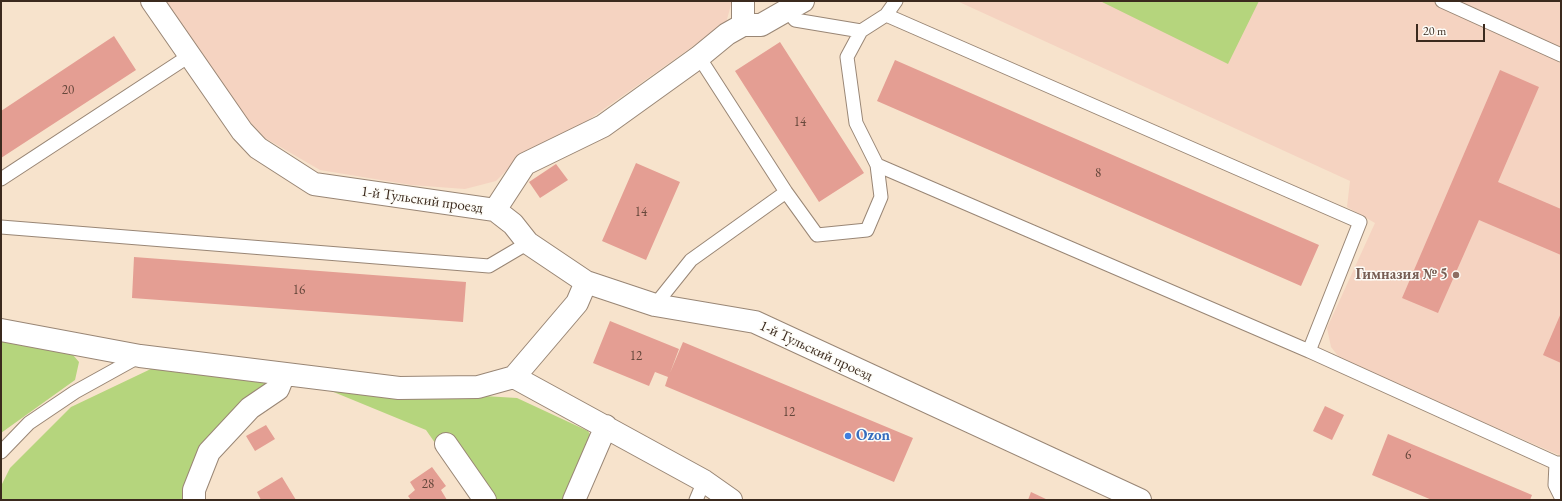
<!DOCTYPE html>
<meta charset="utf-8">
<style>
body{margin:0}
#map{position:relative;width:1562px;height:501px;overflow:hidden;background:#f7e3cc;font-family:"EB Garamond",serif}
canvas{display:block}
.frame{position:absolute;inset:0;border:2px solid #3b2a1e;pointer-events:none}
.scale{position:absolute;left:1416px;top:24px;width:69px;height:18px;box-sizing:border-box;border:2px solid #3b2a1e;border-top:0;padding-left:5px;font-size:12px;line-height:14px;white-space:nowrap;color:#3b2a1e;-webkit-text-stroke:3px #fdfcf7;paint-order:stroke}
</style>
<div id="map">
<canvas width="1562" height="501"></canvas>
<div class="frame"></div>
<div class="scale">20 m</div>
</div>
<script>
const context = document.querySelector('canvas').getContext('2d');
context.lineJoin = 'round';
function fill(path, color) { context.fillStyle = color; context.fill(path, 'evenodd'); }
const toPath = rows => new Path2D(rows.map(r => 'M' + r).join(''));
function trace(path, color, width, dash) { context.strokeStyle = color; context.lineWidth = width; context.lineCap = dash ? 'butt' : 'round'; context.setLineDash(dash || []); context.stroke(path); }
function drawText(font, color, halo, rows, align = 'center') {
  context.font = font + ' "EB Garamond",serif'; context.lineWidth = 3; context.setLineDash([]); context.textBaseline = 'middle'; context.strokeStyle = halo; context.fillStyle = color; for (const [text, x, y, turn = 0] of rows) {
    context.save(); context.translate(x, y); context.rotate((+turn || 0) * Math.PI / 180); context.textAlign = isNaN(turn) ? turn : align; if (halo) context.strokeText(text, 0, 0); context.fillText(text, 0, 0); context.restore();
  }
}
fill(toPath([
 [165,1,732,1,726,23,584,123,519,158,496,181,465,189,411,185,320,170,265,138,250,122],
 [957,1,1561,1,1561,455,1559,455,1342,361,1331,347,1327,328,1375,223,1347,207,1350,181]
]), '#f5d3c1');
fill(toPath([
 [1100,1,1259,1,1228,64],
 [1,339,68,349,79,362,75,380,1,433],
 [155,367,260,377,272,388,185,500,1,500,1,486,10,468,71,407],
 [319,386,517,398,588,431,591,436,567,500,475,500,426,430]
]), '#b5d57d');
fill(toPath([
 [114,36,136,70,1,158,1,111],
 [780,42,864,173,819,202,735,71],
 [895,60,1319,245,1301,286,877,101],
 [1500,70,1539,87,1498,182,1561,209,1561,255,1479,220,1438,313,1402,298],
 [636,163,680,182,646,260,602,241],
 [556,164,568,180,540,198,529,182],
 [134,257,466,282,463,322,132,298],
 [1561,313,1561,363,1543,355],
 [610,321,679,349,670,373,683,342,913,438,894,482,665,386,668,377,655,372,649,386,593,363],
 [1325,406,1344,415,1332,440,1313,431],
 [266,425,275,439,255,451,246,436],
 [1388,434,1532,495,1530,500,1432,500,1372,475],
 [432,467,446,486,441,490,447,500,411,500,408,496,415,490,410,482],
 [282,477,296,500,261,500,257,492],
 [1031,492,1048,500,1028,500]
]), '#e49e93');
const service = toPath([
 [1442,1,1561,55],
 [787,10,795,20,861,31,886,15],
 [699,57,786,192,817,235,867,230,881,197,877,165,856,123,847,57,861,31],
 [877,165,1309,351,1360,222,886,15,896,1],
 [1,179,189,56],
 [1,227,489,266,528,243],
 [655,305,691,260,786,192],
 [1309,351,1556,463,1561,463],
 [1,452,29,423,75,392,140,356],
 [1556,463,1555,485,1561,497],
 [696,500,704,481]
]);
const minor = toPath([
 [152,1,242,131,258,148,314,184,495,210,513,224,528,243,586,282,655,305,755,322,1140,500],
 [743,1,743,25],
 [495,210,525,164,603,126,699,57,727,34,743,25,761,25,803,1],
 [1,330,140,356,399,388,478,387,514,377,577,303,586,282],
 [514,377,704,481,731,500],
 [446,444,485,500],
 [194,500,194,490,209,452,250,408,278,389,284,374],
 [574,500,606,426]
]);
trace(service, '#998675', 15);
trace(minor, '#998675', 24);
trace(service, '#fff', 13);
trace(minor, '#fff', 22);
for (const [x, y, r, color] of [
 [1456,275,4,"#8d6e63"],
 [848,436,4,"#3f7fe0"]
]) { const dot = new Path2D(); dot.arc(x, y, r, 0, 2 * Math.PI); context.fillStyle = color; context.fill(dot); trace(dot, '#fdfcf7', 1.5); }
drawText('13px', '#65473b', null, [
 ["20",68,90],
 ["14",800,122],
 ["8",1098,173],
 ["14",641,212],
 ["16",299,290],
 ["12",636,356],
 ["12",789,412],
 ["6",1408,455],
 ["28",428,484]
]);
drawText('15px', '#3b2a1e', '#fdfcf7', [
 ["1-й Тульский проезд",422,200,8],
 ["1-й Тульский проезд",816,351,25]
]);
drawText('bold 15px', '#785e54', '#fdfcf7', [
 ["Гимназия № 5",1448,275]
], 'right');
drawText('bold 15px', '#366cbe', '#fdfcf7', [
 ["Ozon",856,436]
], 'left');
</script>
